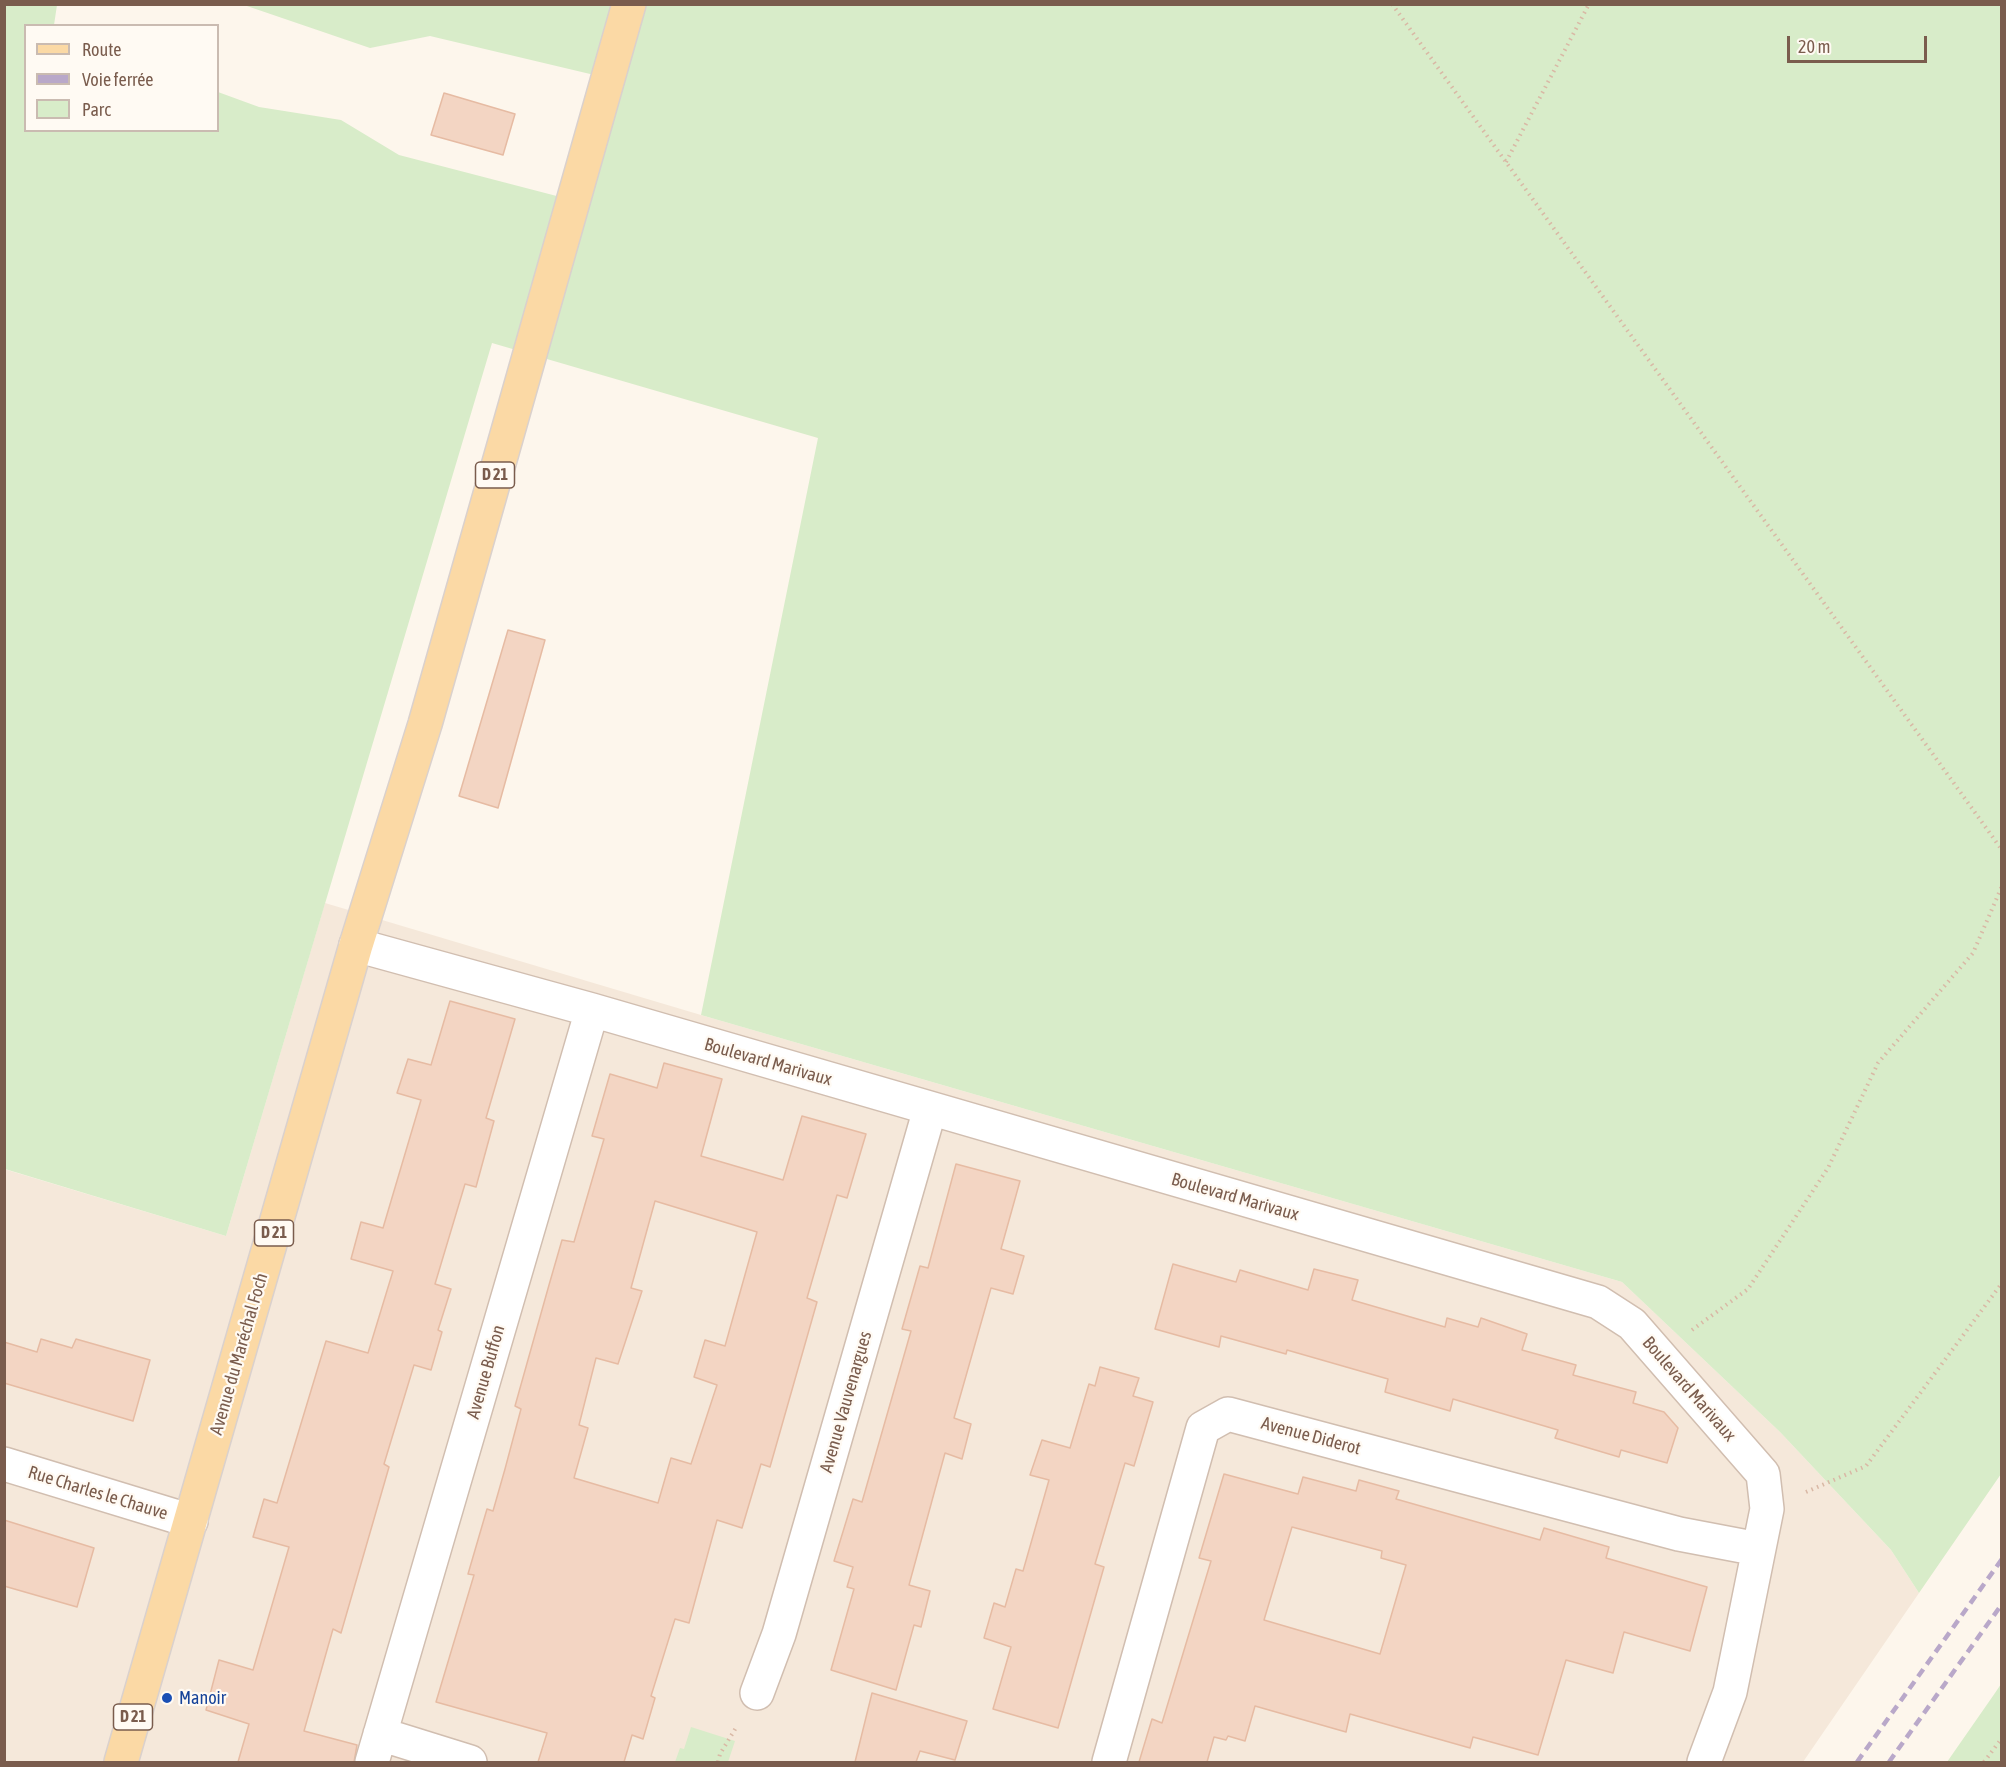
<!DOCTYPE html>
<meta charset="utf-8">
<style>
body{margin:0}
#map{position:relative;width:2006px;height:1767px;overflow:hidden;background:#fdf6ec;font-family:"Asap Condensed",sans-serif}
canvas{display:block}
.frame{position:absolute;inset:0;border:6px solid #7a5c4d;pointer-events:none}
.legend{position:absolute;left:24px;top:24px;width:195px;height:108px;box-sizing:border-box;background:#fffaf3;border:2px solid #cabbb1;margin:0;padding:8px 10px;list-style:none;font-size:18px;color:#7a5c4d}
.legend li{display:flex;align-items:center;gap:12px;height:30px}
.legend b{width:30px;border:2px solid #cabbb1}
.scale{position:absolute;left:1787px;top:36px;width:140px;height:27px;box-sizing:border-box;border:3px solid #7a5c4d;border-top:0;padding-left:8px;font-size:18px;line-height:21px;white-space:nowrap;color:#7a5c4d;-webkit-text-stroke:4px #fffaf3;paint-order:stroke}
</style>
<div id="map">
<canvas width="2006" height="1767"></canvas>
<div class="frame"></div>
<ul class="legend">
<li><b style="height:8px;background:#fbd9a5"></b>Route</li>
<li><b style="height:8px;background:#b9a8c9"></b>Voie ferrée</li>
<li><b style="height:16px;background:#d8ecc9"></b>Parc</li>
</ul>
<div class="scale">20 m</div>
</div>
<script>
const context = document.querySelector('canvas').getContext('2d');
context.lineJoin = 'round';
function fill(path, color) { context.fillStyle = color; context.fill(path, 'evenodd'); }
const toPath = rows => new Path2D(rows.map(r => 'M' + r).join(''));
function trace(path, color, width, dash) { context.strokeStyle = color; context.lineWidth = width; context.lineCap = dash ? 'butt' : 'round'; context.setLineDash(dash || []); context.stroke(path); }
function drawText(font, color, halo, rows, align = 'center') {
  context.font = font + ' "Asap Condensed",sans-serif'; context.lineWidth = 4.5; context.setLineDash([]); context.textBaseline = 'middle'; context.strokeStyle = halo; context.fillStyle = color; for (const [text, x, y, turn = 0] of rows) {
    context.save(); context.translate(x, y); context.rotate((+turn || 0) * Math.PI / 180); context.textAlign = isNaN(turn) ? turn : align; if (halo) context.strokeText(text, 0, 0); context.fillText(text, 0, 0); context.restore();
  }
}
fill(toPath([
 [325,903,701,1015,1622,1282,1780,1432,1891,1550,1919,1593,1803,1762,5,1762,4,1169,226,1236]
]), '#f5e8da');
fill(toPath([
 [4,5,57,5,54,25,26,26,26,130,218,130,218,92,259,107,341,120,399,155,572,200,607,78,430,36,370,48,244,5,2001,5,2001,1474,1919,1593,1891,1550,1780,1432,1622,1282,701,1015,818,438,492,343,226,1236,5,1169],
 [2001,1684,2001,1762,1947,1762,1995,1693],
 [691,1727,735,1741,728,1762,675,1762,680,1748,684,1749]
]), '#d8ecc9');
const building = toPath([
 [444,93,515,114,503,155,431,135,444,93],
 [508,630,545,640,498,808,459,796,508,630],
 [450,1001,515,1019,486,1118,494,1121,476,1187,465,1184,435,1284,451,1289,438,1330,442,1332,431,1370,414,1365,384,1464,389,1467,341,1633,333,1629,304,1731,357,1745,354,1762,238,1762,249,1724,206,1710,219,1660,253,1670,289,1547,253,1537,264,1499,277,1503,326,1341,368,1353,393,1271,351,1259,361,1222,383,1228,421,1100,397,1093,408,1059,431,1065,450,1001],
 [664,1063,722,1079,701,1156,783,1180,802,1116,866,1134,847,1198,837,1195,807,1298,817,1302,770,1467,761,1464,742,1528,717,1520,689,1623,675,1619,651,1696,655,1698,643,1739,632,1735,624,1762,538,1762,547,1733,436,1702,474,1575,468,1574,487,1509,493,1511,505,1469,521,1409,515,1406,549,1285,562,1240,574,1242,604,1139,592,1136,610,1074,657,1088,664,1063],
 [655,1201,757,1232,725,1346,705,1340,694,1377,717,1385,691,1464,671,1458,658,1503,574,1478,588,1428,579,1425,596,1358,618,1364,642,1291,631,1288,655,1201],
 [956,1164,1020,1181,1001,1249,1024,1256,1013,1294,991,1288,954,1418,971,1424,962,1459,945,1453,909,1585,930,1591,921,1627,914,1625,896,1690,831,1670,854,1589,847,1587,853,1567,834,1561,853,1499,862,1502,911,1331,902,1329,920,1266,928,1268,956,1164],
 [1173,1264,1236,1282,1240,1270,1308,1290,1314,1269,1358,1280,1352,1300,1445,1327,1447,1318,1478,1327,1481,1318,1527,1334,1522,1350,1576,1365,1573,1375,1636,1392,1633,1403,1664,1412,1678,1428,1667,1463,1621,1450,1619,1457,1555,1438,1558,1430,1453,1399,1450,1411,1385,1392,1388,1379,1287,1350,1286,1354,1221,1336,1219,1347,1155,1329,1173,1264],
 [41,1339,72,1348,76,1339,150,1360,133,1421,4,1383,4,1342,37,1352,41,1339],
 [1100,1367,1139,1378,1133,1396,1153,1402,1134,1466,1125,1463,1095,1564,1104,1567,1058,1728,993,1709,1011,1647,984,1638,994,1603,1005,1607,1016,1569,1023,1571,1049,1480,1030,1475,1042,1440,1070,1448,1089,1384,1095,1386,1100,1367],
 [1224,1474,1298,1494,1303,1477,1356,1491,1359,1480,1399,1491,1396,1499,1540,1540,1544,1528,1609,1547,1606,1558,1707,1587,1690,1651,1624,1632,1613,1673,1566,1660,1538,1755,1473,1737,1470,1748,1350,1714,1346,1732,1255,1706,1245,1741,1228,1736,1226,1740,1214,1737,1207,1762,1139,1762,1152,1719,1162,1723,1211,1561,1199,1558,1224,1474],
 [1292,1527,1382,1551,1381,1558,1406,1565,1380,1654,1264,1620,1292,1527],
 [4,1520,94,1548,77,1607,4,1586,4,1520],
 [872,1693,967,1721,955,1760,920,1751,916,1762,855,1762,872,1693]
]);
fill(building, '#f3d5c3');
trace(building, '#e6bba3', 1.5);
const minor = toPath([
 [356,945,592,1010,1598,1302,1632,1324,1763,1474,1767,1509,1730,1692,1704,1762],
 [4,1464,191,1521],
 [757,1693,779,1634,930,1109],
 [380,1734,470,1762],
 [372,1762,592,1010],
 [1109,1762,1203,1428,1228,1414,1679,1534,1758,1549]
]);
const primary = toPath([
 [121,1762,356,945,425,724,629,4]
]);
trace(minor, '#d1beb0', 36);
trace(primary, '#dad1cd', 36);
trace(toPath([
 [1392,4,2002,850],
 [1506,162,1589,4],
 [1692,1330,1748,1289,1828,1168,1878,1063,1973,953,2002,886],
 [1806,1492,1866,1466,2002,1283],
 [718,1762,720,1754,737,1726],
 [1984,1762,2002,1738]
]), '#d9b8a5', 4, [1.5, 4.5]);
trace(minor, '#fff', 33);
trace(primary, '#fbd9a5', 33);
trace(toPath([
 [1857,1762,2002,1559],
 [1889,1762,2002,1604]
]), '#b9a8c9', 4.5, [9, 6]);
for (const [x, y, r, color] of [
 [167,1698,6,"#1a4fb4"]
]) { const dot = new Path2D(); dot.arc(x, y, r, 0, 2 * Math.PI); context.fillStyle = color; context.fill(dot); trace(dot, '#fffaf3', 2); }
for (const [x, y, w] of [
 [495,475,39],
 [274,1233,39],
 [133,1717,39]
]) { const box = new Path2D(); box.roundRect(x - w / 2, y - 13, w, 26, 4.5); context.fillStyle = '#fffaf3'; context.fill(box); trace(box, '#7a5c4d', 1.5); }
drawText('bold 16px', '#7a5c4d', null, [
 ["D 21",495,475],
 ["D 21",274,1233],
 ["D 21",133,1717]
]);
drawText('18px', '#7a5c4d', '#fffaf3', [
 ["Boulevard Marivaux",768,1062,16],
 ["Boulevard Marivaux",1235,1197,16],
 ["Avenue du Maréchal Foch",239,1354,-74],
 ["Avenue Buffon",486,1372,-74],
 ["Boulevard Marivaux",1689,1389,49],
 ["Avenue Vauvenargues",846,1402,-74],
 ["Avenue Diderot",1311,1436,15],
 ["Rue Charles le Chauve",98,1493,17]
]);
drawText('18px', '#164399', '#fffaf3', [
 ["Manoir",179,1698]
], 'left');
</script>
